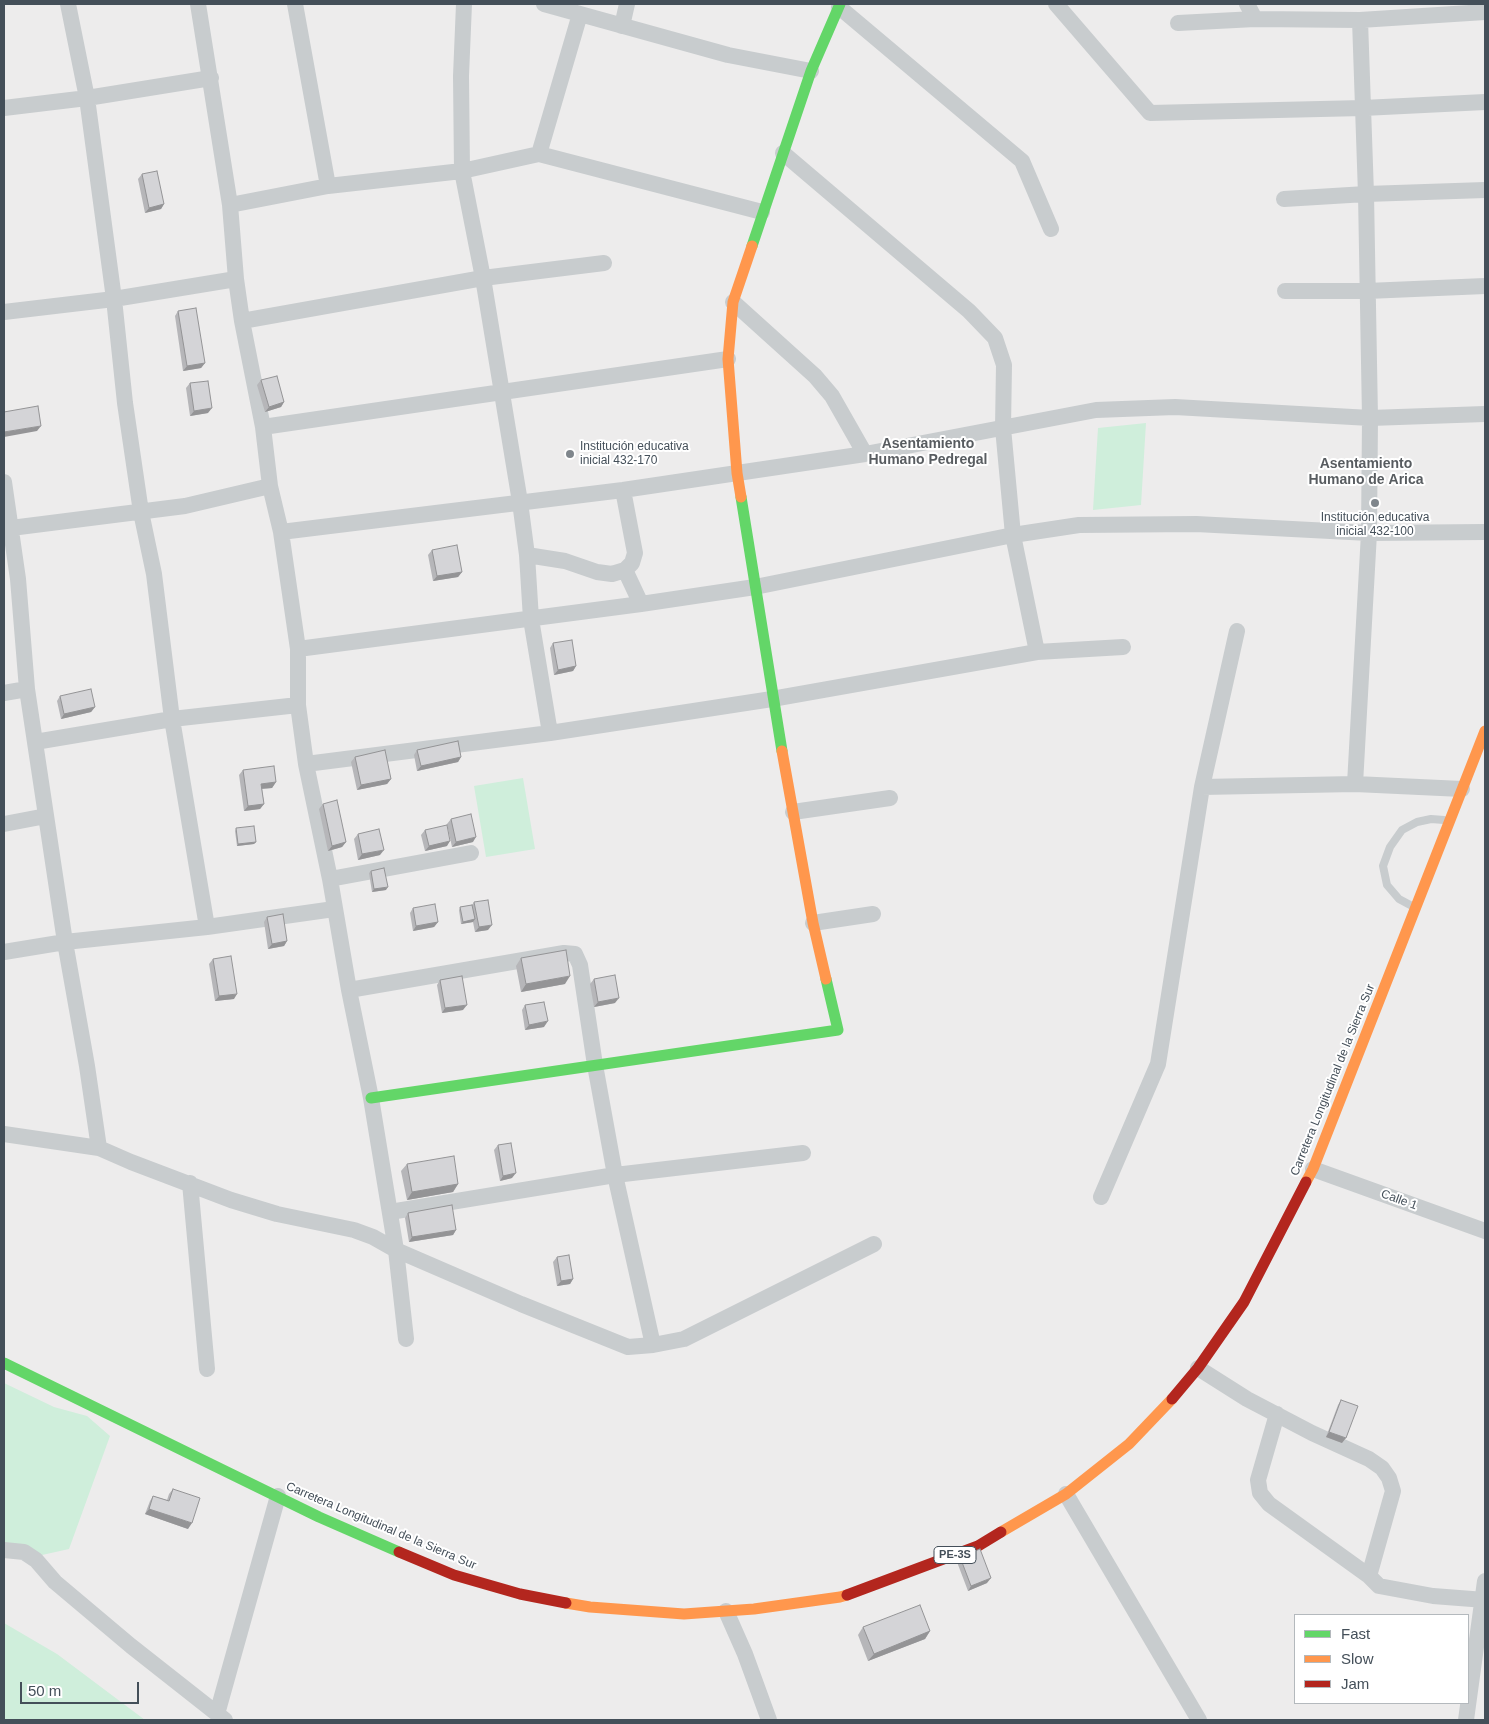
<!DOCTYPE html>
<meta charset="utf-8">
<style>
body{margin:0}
#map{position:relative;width:1489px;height:1724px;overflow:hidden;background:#edecec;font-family:Arial,sans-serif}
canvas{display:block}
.frame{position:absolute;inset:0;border:5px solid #444f59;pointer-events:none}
.legend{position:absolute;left:1294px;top:1614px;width:175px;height:90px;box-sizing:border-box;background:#fff;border:1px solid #b4b9bd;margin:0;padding:6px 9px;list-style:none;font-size:15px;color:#444f59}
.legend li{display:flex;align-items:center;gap:10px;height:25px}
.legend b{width:25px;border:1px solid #b4b9bd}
.scale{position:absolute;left:20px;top:1682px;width:119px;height:22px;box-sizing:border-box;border:2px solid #444f59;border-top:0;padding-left:6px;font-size:15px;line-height:18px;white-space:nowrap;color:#444f59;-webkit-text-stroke:4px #fff;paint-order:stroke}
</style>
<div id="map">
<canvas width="1489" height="1724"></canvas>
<div class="frame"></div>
<ul class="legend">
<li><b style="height:6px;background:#63d668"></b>Fast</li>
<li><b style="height:6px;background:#ff974d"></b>Slow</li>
<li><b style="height:6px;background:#b3261e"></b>Jam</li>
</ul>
<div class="scale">50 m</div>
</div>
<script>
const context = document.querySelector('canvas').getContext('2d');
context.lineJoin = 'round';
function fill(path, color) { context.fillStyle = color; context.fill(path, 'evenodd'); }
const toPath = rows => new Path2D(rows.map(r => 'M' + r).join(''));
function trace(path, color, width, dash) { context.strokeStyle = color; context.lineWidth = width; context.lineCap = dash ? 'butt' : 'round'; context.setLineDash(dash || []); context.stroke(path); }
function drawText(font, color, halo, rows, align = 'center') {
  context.font = font + ' Arial,sans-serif'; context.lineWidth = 4; context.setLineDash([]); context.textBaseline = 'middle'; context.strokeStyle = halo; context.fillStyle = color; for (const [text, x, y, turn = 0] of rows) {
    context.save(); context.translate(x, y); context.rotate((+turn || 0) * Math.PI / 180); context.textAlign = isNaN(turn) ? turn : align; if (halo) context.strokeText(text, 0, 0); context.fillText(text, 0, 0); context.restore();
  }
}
fill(toPath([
 [1146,423,1141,505,1093,510,1098,428],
 [523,778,535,849,486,857,474,786],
 [4,1383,54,1407,87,1416,110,1436,69,1549,42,1555,4,1543],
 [4,1623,57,1654,145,1720,4,1720]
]), '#cfeedb');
trace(toPath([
 [1412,906,1399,899,1387,885,1383,866,1390,847,1402,830,1417,822,1431,819,1444,820]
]), '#c8ccce', 8);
trace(toPath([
 [68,4,87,98,114,299,125,403,141,512,154,574,172,719,207,927],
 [198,4,230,205,236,279,242,321,263,427,270,486,281,532,298,649,298,705,306,764,330,879,349,990,371,1098,396,1250,406,1339],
 [295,4,328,186],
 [464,4,461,76,462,171,483,278,520,502,527,555,531,619,550,733],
 [544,4,728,55,811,71],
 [1056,4,1150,113,1363,108,1485,102],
 [1247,4,1255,19],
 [839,7,1022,161,1051,229],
 [1178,23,1255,19,1360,20,1485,12],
 [622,26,627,4],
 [4,108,87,98,211,78],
 [783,153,969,311,995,338,1004,365,1003,428,1013,535,1037,652],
 [539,154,762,212],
 [1284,199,1366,194,1485,190],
 [230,205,328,186,462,171,539,154,580,14],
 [1285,291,1367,291,1485,286],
 [733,302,815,376,832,396,865,454],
 [4,312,114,299,236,279],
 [242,321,483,278,604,263],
 [263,427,728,359],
 [4,482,18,579,27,689,65,942,87,1066,99,1148],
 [11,528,185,506,270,486],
 [281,532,623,490,865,454,1096,410,1175,407,1370,418,1485,414],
 [527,555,565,561,597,572,612,574,625,570,632,563,635,553,623,490],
 [625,570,641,604],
 [1237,631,1202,787,1355,784,1462,789],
 [298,649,641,604,755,587,1013,535,1079,525,1196,524,1369,533,1485,532],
 [4,693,27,689],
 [35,742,172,719,298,705],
 [306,764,550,733,772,699,1037,652,1123,647],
 [1355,784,1369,533,1370,418,1366,194,1360,20],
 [793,812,890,798],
 [4,824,46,816],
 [330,879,471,853],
 [813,923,873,914],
 [4,952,65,942,207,927,334,909],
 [349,990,564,953,575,954,580,965,595,1065,615,1175,653,1345],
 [4,1134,99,1148,131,1162,231,1200,277,1214,354,1230,373,1237,396,1250,521,1304,628,1347,653,1345,684,1339,874,1244],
 [1313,1169,1485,1231],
 [190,1183,207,1369],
 [1101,1197,1158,1064,1202,787],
 [390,1212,615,1175,803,1153],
 [1198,1368,1247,1399,1312,1433,1369,1459,1382,1468,1389,1478,1393,1491,1369,1576,1379,1586,1433,1596,1485,1600],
 [1277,1414,1258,1480,1260,1493,1269,1504,1369,1576],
 [1066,1494,1199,1720],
 [4,1550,24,1552,36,1560,55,1582,131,1646,225,1720],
 [726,1611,745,1654,769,1720],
 [217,1714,278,1496],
 [1466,1720,1485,1581]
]), '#c8ccce', 16);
trace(toPath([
 [752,246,811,71,840,4],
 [741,497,782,751],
 [371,1098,838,1030,826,979],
 [4,1363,319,1517,399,1552]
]), '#63d668', 11);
trace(toPath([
 [741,497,737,473,728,359,733,302,752,246],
 [782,751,813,923,826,979],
 [1306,1182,1313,1169,1485,731],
 [1001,1532,1066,1494,1129,1444,1172,1399],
 [566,1603,590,1607,684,1614,754,1609,840,1597,847,1595]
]), '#ff974d', 11);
trace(toPath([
 [1172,1399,1198,1368,1244,1302,1306,1182],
 [399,1552,454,1575,520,1594,566,1603],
 [847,1595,978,1546,1001,1532]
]), '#b3261e', 11);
fill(toPath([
 [142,174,164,204,161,209,145,213,138,179],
 [178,311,205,363,201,368,183,371,175,316],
 [261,380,284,402,281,407,265,412,257,385],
 [190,383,208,413,190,416,186,388],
 [432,550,462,572,458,577,433,581,428,555],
 [553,643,576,666,573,671,554,675,550,648],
 [60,696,95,707,91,712,61,719,57,701],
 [417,750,461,757,458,762,417,771,414,755],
 [355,757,391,779,387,784,357,790,351,762],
 [243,770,276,782,272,788,262,789,264,804,260,809,244,811,239,775],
 [323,804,346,842,342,847,328,851,319,809],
 [451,819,473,842,452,847,447,824],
 [236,828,256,842,254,844,237,846,235,831],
 [425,830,447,846,425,851,421,835],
 [358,834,380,855,358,860,354,839],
 [371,871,386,890,372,892,369,873],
 [474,902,488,930,475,932,473,922,461,924,459,910,460,907,472,905],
 [413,908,438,922,434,927,413,931,410,913],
 [267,917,287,941,284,946,268,949,264,922],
 [521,958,565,984,521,992,516,966],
 [213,959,234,999,215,1001,209,964],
 [594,979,615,1003,594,1007,590,984],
 [440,980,463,1010,442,1013,437,985],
 [525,1005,544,1027,525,1030,522,1010],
 [498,1145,512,1178,500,1181,494,1150],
 [407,1164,458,1184,453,1192,407,1200,401,1171],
 [408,1213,456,1230,453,1235,409,1242,405,1218],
 [557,1257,573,1279,570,1284,557,1286,553,1262],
 [1341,1400,1342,1443,1326,1437,1338,1405],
 [173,1489,188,1529,145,1514,150,1501,153,1496,167,1500,169,1494],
 [960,1557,987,1583,968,1591,957,1562],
 [863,1627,930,1631,925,1639,868,1661,858,1635]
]), '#b6b6b9');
fill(toPath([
 [164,204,161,209,145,213,149,208],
 [205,363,201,368,183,371,187,366],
 [284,402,281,407,265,412,269,407],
 [212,408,208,413,190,416,194,411],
 [41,426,37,431,4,437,4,432],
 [462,572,458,577,433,581,437,576],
 [576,666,573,671,554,675,558,670],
 [95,707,91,712,61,719,64,714],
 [461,757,458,762,417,771,421,766],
 [391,779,387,784,357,790,361,785],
 [276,782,272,788,258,789,261,784],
 [264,804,260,809,244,811,248,806],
 [476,837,473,842,452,847,456,842],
 [450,841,447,846,425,851,429,846],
 [256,842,254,844,237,846,238,844],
 [346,842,342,847,328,851,332,846],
 [384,850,380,855,358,860,362,854],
 [388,887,386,890,372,892,374,889],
 [475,919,473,922,461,924,463,922],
 [438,922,434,927,413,931,416,926],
 [492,925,488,930,475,932,479,927],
 [287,941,284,946,268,949,272,944],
 [570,976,565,984,521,992,526,984],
 [237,994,234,999,215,1001,219,996],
 [619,998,615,1003,594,1007,598,1002],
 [467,1005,463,1010,442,1013,445,1008],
 [548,1021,544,1027,525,1030,529,1025],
 [516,1173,512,1178,500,1181,503,1176],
 [458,1184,453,1192,407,1200,412,1192],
 [456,1230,453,1235,409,1242,412,1237],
 [573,1279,570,1284,557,1286,561,1281],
 [1329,1432,1346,1438,1342,1443,1326,1437],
 [149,1509,192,1523,188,1529,145,1514],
 [991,1578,987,1583,968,1591,971,1586],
 [930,1631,925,1639,868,1661,874,1654]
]), '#949496');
const building = toPath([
 [157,171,164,204,149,208,142,174,157,171],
 [196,308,205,363,187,366,178,311,196,308],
 [277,376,284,402,269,407,261,380,277,376],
 [208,381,212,408,194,411,190,383,208,381],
 [38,406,41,426,4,432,4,412,38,406],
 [457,545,462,572,437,576,432,550,457,545],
 [572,640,576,666,558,670,553,643,572,640],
 [91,689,95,707,64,714,60,696,91,689],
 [458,741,461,757,421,766,417,750,458,741],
 [385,750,391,779,361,785,355,757,385,750],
 [274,766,276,782,261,784,264,804,248,806,243,770,274,766],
 [337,800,346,842,332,846,323,804,337,800],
 [471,814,476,837,456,842,451,819,471,814],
 [447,825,450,841,429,846,425,830,447,825],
 [254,826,256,842,238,844,236,828,254,826],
 [379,829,384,850,362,854,358,834,379,829],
 [384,868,388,887,374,889,371,871,384,868],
 [488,900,492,925,479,927,474,902,488,900],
 [435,904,438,922,416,926,413,908,435,904],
 [472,905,475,919,463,922,460,907,472,905],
 [283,914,287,941,272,944,267,917,283,914],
 [566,950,570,976,526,984,521,958,566,950],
 [231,956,237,994,219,996,213,959,231,956],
 [615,975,619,998,598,1002,594,979,615,975],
 [462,976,467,1005,445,1008,440,980,462,976],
 [544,1002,548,1021,529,1025,525,1005,544,1002],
 [511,1143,516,1173,503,1176,498,1145,511,1143],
 [454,1156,458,1184,412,1192,407,1164,454,1156],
 [452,1205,456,1230,412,1237,408,1213,452,1205],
 [569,1255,573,1279,561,1281,557,1257,569,1255],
 [1341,1400,1358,1406,1346,1438,1329,1432,1341,1400],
 [173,1489,200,1498,192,1523,149,1509,153,1496,169,1501,173,1489],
 [980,1549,991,1578,971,1586,960,1557,980,1549],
 [920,1605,930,1631,874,1654,863,1627,920,1605]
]);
fill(building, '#d4d4d7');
trace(building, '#949496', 1);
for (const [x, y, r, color] of [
 [570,454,5,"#7f868c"],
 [1375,503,5,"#7f868c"]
]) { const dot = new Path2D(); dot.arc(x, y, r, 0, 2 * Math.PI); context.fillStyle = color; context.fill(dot); trace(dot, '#fff', 2); }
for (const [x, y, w] of [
 [955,1555,42]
]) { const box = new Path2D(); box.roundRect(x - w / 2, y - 8.5, w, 17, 4); context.fillStyle = '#fff'; context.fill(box); trace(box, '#444f59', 1); }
drawText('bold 11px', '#444f59', null, [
 ["PE-3S",955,1555]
]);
drawText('12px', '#444f59', '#fff', [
 ["Institución educativa",580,447],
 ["inicial 432-170",580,461],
 ["Institución educativa",1375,518,"center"],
 ["inicial 432-100",1375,532,"center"]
], 'left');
drawText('12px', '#444f59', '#fff', [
 ["Carretera Longitudinal de la Sierra Sur",1333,1080,-68],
 ["Calle 1",1399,1200,20],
 ["Carretera Longitudinal de la Sierra Sur",381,1526,23]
]);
drawText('bold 14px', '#585c60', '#fff', [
 ["Asentamiento",928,444],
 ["Humano Pedregal",928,460],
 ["Asentamiento",1366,464],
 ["Humano de Arica",1366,480]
]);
</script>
